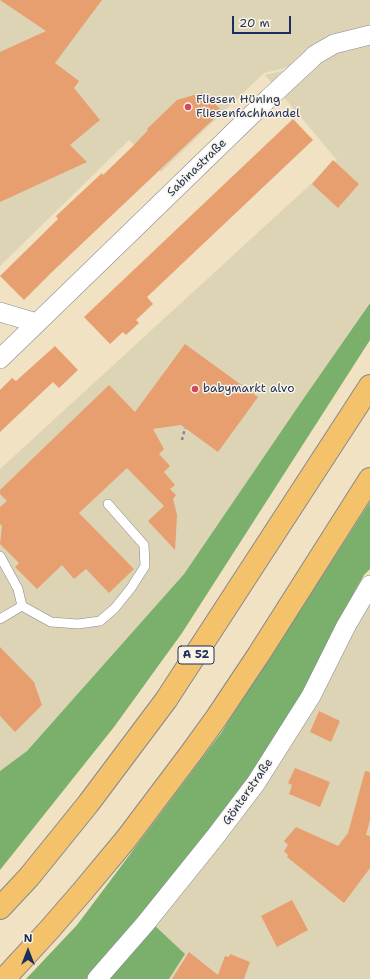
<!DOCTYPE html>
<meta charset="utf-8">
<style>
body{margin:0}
#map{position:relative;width:370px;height:979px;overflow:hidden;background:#f0e2c2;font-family:"Shantell Sans",sans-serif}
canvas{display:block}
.north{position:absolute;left:8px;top:931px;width:40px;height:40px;-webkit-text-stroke:3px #fcf5e5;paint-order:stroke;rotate:0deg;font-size:11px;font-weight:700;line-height:16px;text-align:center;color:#1b2f5e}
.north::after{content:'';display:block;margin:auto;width:14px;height:18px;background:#1b2f5e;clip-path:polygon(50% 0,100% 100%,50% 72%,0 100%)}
.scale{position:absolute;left:232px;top:16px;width:59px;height:18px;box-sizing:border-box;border:2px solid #1b2f5e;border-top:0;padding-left:5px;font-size:12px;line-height:14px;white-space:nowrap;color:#1b2f5e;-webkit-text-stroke:3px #fcf5e5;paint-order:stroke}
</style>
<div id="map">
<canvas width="370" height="979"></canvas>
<div class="north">N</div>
<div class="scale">20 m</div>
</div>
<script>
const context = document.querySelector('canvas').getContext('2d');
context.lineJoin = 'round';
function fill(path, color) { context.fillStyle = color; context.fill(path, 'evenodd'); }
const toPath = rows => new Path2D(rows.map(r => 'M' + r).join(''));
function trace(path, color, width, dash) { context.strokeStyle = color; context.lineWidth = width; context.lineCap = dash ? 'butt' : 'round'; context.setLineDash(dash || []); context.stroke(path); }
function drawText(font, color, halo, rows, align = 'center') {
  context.font = font + ' "Shantell Sans",sans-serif'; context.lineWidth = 3; context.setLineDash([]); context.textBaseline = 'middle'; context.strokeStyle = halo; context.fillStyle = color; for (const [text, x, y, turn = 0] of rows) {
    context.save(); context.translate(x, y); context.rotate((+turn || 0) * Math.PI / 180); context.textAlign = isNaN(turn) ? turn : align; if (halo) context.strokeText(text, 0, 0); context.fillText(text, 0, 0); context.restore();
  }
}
fill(toPath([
 [0,0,370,0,370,32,301,64,264,73,161,172,129,140,0,266],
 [370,36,370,302,184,574,27,751,0,771,0,469,337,160,265,75,298,67],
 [370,580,370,979,169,979,185,954,151,922]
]), '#ddd4b6');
fill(toPath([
 [370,303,370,340,182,633,114,727,0,870,0,771,27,751,184,574,306,395],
 [370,502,370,569,364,575,332,632,305,694,259,769,90,979,26,979,77,925,221,733],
 [151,922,185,954,169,979,104,979]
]), '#7aaf6c');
fill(toPath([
 [0,0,102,0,55,63,79,81,74,88,100,120,70,145,87,162,0,202,0,52,46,31],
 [204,92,222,111,52,272,24,300,0,276,58,219,56,216,102,173,103,175,133,146,148,130,147,129,177,100],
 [293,119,313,140,147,297,153,304,136,320,139,323,126,335,123,332,110,344,84,317],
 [333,160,359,184,338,208,312,184],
 [185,344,258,397,218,452,181,425,153,429,164,449,159,454,170,466,164,472,175,485,170,489,176,495,173,499,177,515,175,550,148,521,164,506,127,468,79,513,134,569,109,593,86,569,74,579,62,565,37,589,15,567,19,563,0,544,2,526,0,524,0,507,7,501,0,494,0,490,109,385,135,412],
 [55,346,78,370,59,388,53,382,0,432,0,390,12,378,16,381],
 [0,647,34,682,42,705,15,732,0,716],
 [319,711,340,721,331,742,310,732],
 [295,768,330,782,320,807,289,794,292,785,288,783],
 [365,771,370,772,370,820,366,835,370,836,370,868,344,903,287,857,288,855,284,851,288,845,284,841,296,827,338,846,348,833],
 [292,900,308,930,277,947,261,916],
 [189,952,218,975,225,956,229,957,230,954,250,962,244,979,172,979]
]), '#e79f70');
const lane = toPath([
 [0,556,18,589,22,606],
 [0,619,22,606,51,622,78,624,100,621,115,608,131,588,145,566,144,545,108,504]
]);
const street = toPath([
 [0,312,37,323],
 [0,359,269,98,310,60,315,55,334,44,370,35],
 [97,979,145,924,215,837,256,783,311,696,346,626,370,585]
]);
const highway = toPath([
 [0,908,29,877,88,804,166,700,370,386],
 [4,979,49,930,82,892,127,838,191,753,217,717,259,654,370,479]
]);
trace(lane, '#868890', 10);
trace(street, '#868890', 20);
trace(highway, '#868890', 24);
trace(toPath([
 [182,440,185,428]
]), '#868890', 2.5, [3, 3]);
trace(lane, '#fff', 9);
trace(street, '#fff', 19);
trace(highway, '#f4c26a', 22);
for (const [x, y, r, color] of [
 [188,107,4,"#d1495b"],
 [195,389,4,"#d1495b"]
]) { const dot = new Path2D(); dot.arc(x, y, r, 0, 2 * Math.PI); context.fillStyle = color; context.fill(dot); trace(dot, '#fcf5e5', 1.5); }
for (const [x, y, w] of [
 [196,655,36]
]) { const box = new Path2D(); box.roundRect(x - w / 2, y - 9, w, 18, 3); context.fillStyle = '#fcf5e5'; context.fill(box); trace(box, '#1b2f5e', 1); }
drawText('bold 11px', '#1b2f5e', null, [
 ["A 52",196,655]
]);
drawText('12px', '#1b2f5e', '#fcf5e5', [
 ["Fliesen Hüning",196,100],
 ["Fliesenfachhandel",196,114],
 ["babymarkt alvo",203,389]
], 'left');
drawText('12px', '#1b2f5e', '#fcf5e5', [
 ["Sabinastraße",197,168,-44],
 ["Gönterstraße",248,792,-55]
]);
</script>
